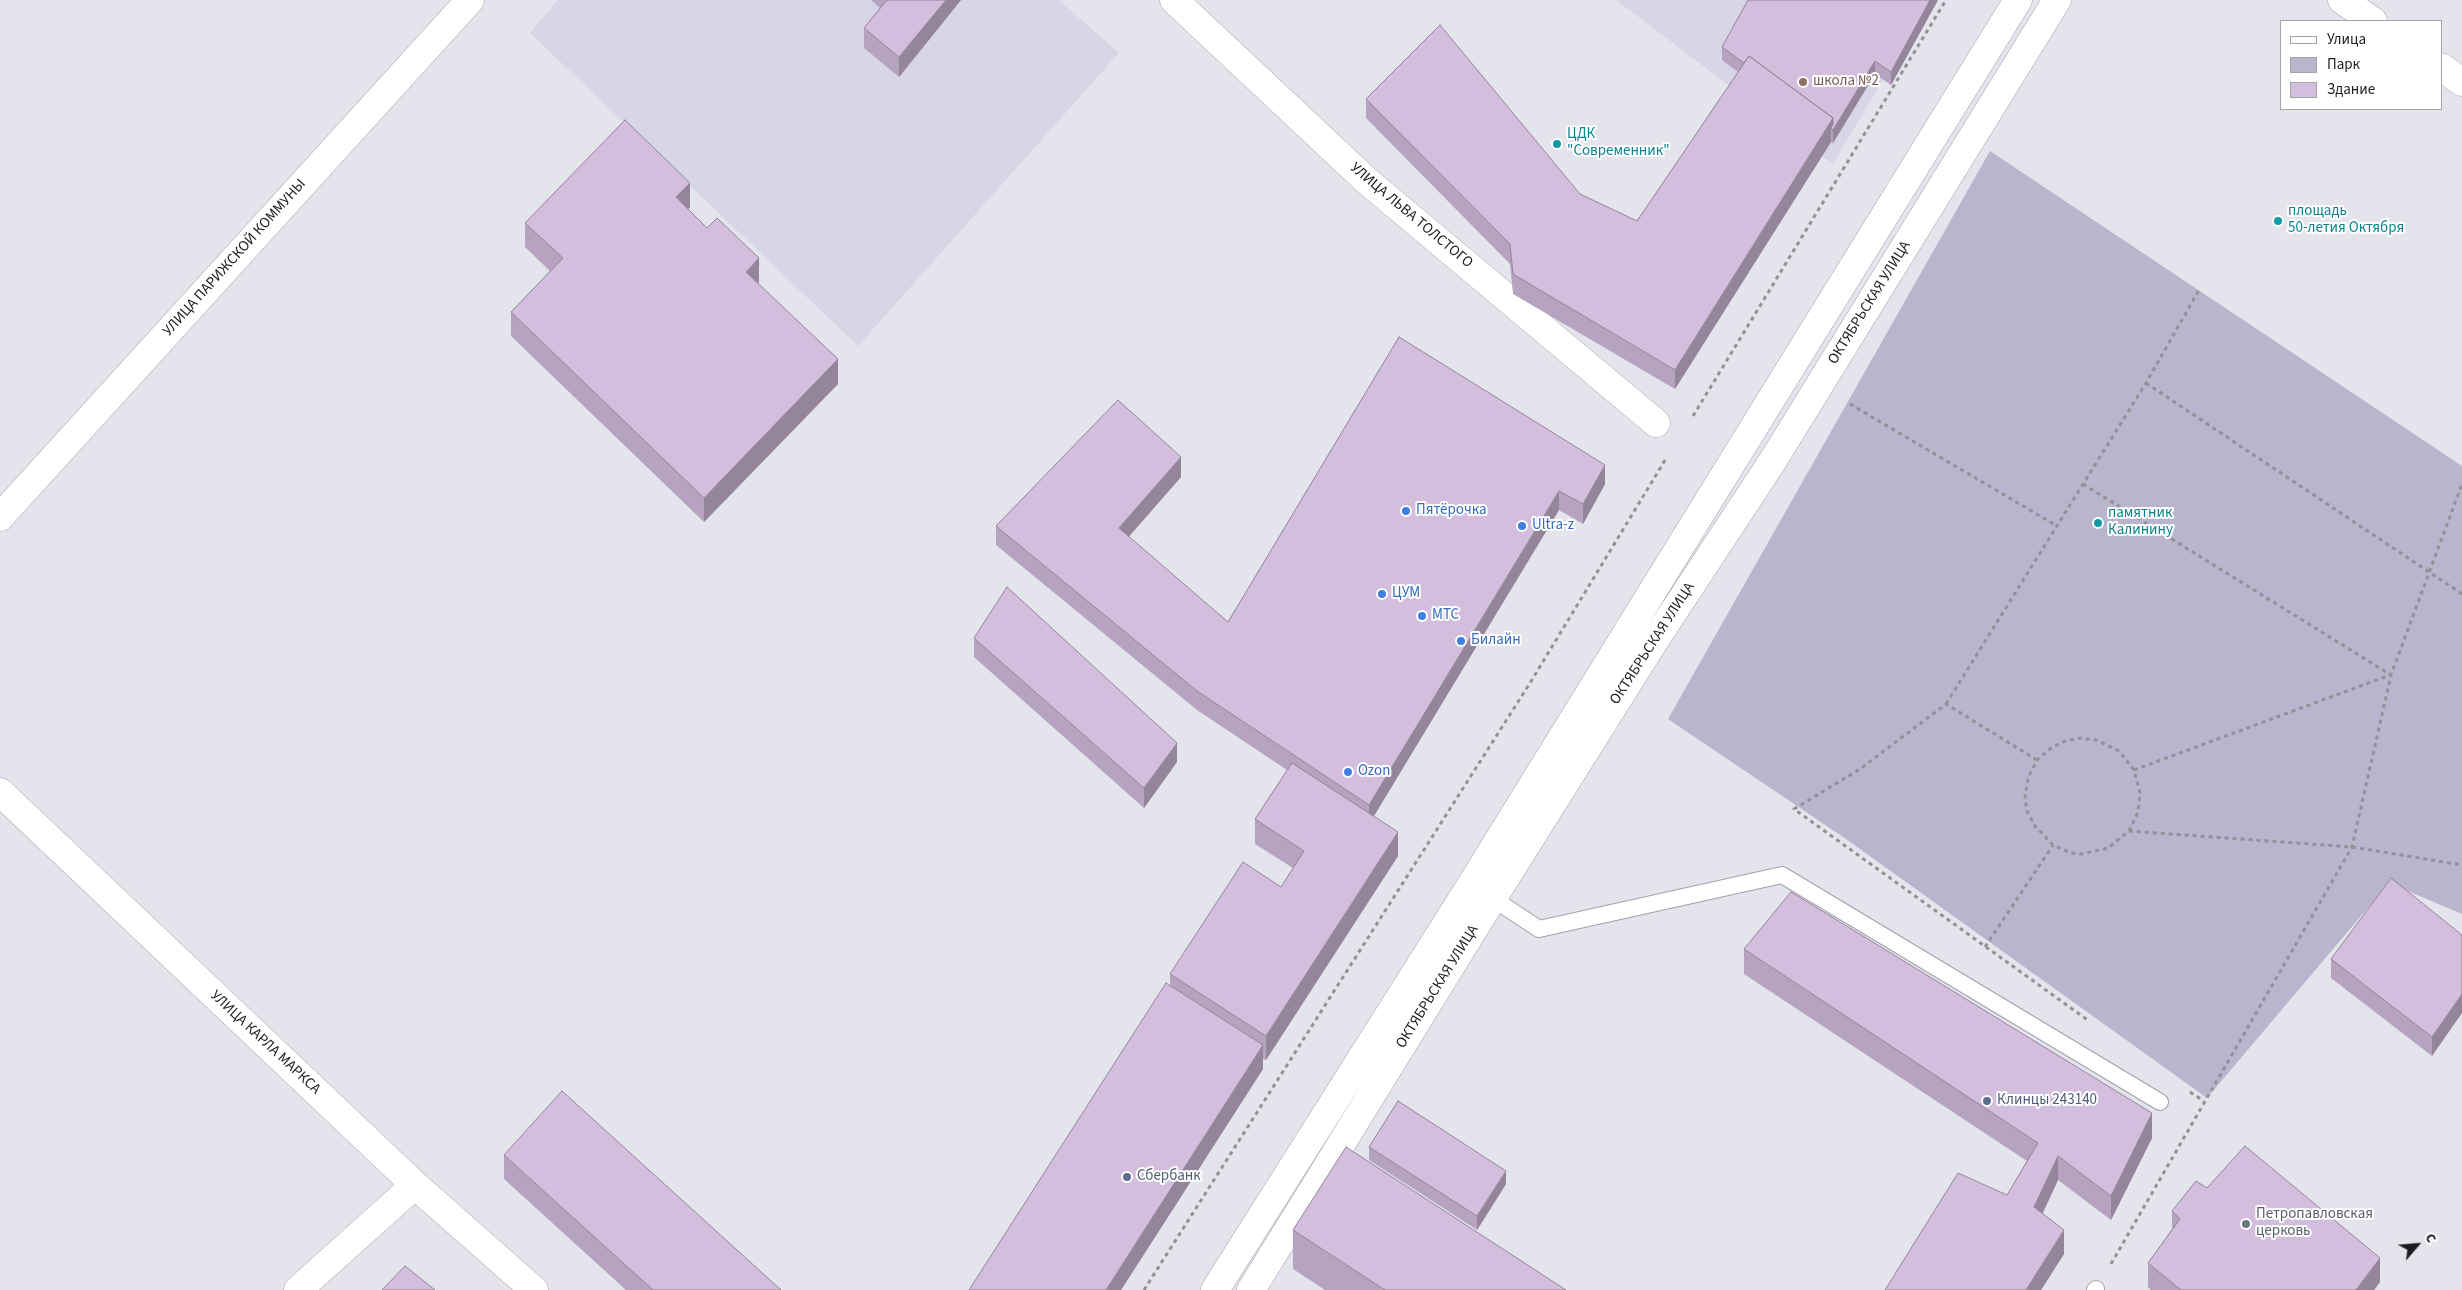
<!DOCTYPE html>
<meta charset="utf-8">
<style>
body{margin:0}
#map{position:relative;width:2462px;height:1290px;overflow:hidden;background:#e4e4ec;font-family:"Source Sans 3",sans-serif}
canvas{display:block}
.legend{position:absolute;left:2280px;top:20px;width:162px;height:90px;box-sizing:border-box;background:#fff;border:1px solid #a5a5a6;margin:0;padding:6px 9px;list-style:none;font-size:15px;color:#1d1d20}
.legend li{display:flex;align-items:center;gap:10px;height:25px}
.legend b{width:25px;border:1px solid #a5a5a6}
.north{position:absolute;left:2392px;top:1220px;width:50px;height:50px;-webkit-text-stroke:4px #fff;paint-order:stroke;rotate:63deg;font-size:14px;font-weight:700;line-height:20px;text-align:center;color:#1d1d20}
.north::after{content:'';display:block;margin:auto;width:18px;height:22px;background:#1d1d20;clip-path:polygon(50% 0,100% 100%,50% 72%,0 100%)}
</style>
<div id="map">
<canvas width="2462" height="1290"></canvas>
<ul class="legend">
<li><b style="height:6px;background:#fff"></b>Улица</li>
<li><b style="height:14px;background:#b8b5cd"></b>Парк</li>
<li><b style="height:14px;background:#d3bede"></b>Здание</li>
</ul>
<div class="north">С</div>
</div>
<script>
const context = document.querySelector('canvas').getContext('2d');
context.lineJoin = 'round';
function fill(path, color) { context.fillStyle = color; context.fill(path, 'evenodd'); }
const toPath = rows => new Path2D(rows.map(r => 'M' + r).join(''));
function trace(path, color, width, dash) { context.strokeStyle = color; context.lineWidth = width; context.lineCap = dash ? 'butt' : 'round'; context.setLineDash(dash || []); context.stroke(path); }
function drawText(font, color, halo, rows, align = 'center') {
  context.font = font + ' "Source Sans 3",sans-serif'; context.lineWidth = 4; context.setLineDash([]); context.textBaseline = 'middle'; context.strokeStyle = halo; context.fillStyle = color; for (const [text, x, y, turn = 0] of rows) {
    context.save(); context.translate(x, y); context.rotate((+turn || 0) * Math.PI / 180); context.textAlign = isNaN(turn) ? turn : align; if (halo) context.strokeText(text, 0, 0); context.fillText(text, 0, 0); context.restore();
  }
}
fill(toPath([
 [558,0,1059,0,1119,53,858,346,530,33],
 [1616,0,1930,0,1833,164]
]), '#d8d6e6');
fill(toPath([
 [1990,151,2462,466,2462,914,2389,883,2207,1098,1846,839,1668,719]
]), '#b8b5cd');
const lane = toPath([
 [1486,894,1539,929,1782,875,2160,1102],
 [2095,1290,2096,1289]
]);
const secondary = toPath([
 [1174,0,1367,181,1656,423],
 [2342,0,2373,21],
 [2441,67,2462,82],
 [0,517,470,0],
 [0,792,415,1185,534,1290],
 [298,1290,415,1185],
 [1215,1290,1471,885,2018,0],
 [1251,1290,1493,898,1653,643,1772,462,2057,0]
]);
trace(lane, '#a3a2aa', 18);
trace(secondary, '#a3a2aa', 29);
trace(toPath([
 [2146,383,2462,594],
 [1850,404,2057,526],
 [1693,416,1946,0],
 [2083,484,2391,675],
 [1946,704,2146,383,2199,290],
 [2037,760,1946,704,1860,769,1794,809,2089,1021],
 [2134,770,2390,675],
 [2129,831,2138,812,2140,793,2134,770,2119,751,2096,740,2080,738,2065,741,2051,748,2037,760,2028,778,2025,798,2027,811,2035,826,2053,845,2071,853,2082,854,2108,848,2129,831,2352,847,2462,865],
 [1985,947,2053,845],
 [2190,1092,2204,1101],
 [2111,1264,2352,847,2391,675,2462,484],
 [1144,1290,1530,683,1667,457]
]), '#919197', 3, [4, 4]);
trace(lane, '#fff', 16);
trace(secondary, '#fff', 28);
fill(toPath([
 [871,0,961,0,899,77,864,48,864,28,880,8],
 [1938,0,1891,85,1875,74,1833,143,1831,142,1675,389,1513,294,1510,264,1366,118,1366,99,1580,194,1637,221,1738,72,1722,60,1722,47],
 [690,207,688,209,759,282,758,283,838,384,704,522,511,336,511,312,550,271,525,247,525,223],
 [1399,337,1605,484,1583,524,1559,510,1374,816,1398,856,1266,1060,1263,1059,1263,1069,1121,1290,969,1290,1170,985,1170,974,1281,887,1293,868,1255,844,1255,819,1287,770,1197,710,996,545,996,526,1181,477,1128,537,1228,622],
 [974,638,1177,762,1144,808,974,657],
 [2462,935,2432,1056,2331,978,2331,959],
 [1744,949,2152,1138,2111,1220,2058,1180,2043,1213,2064,1254,2041,1290,1885,1290,2007,1195,2027,1161,1744,974],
 [1369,1147,1506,1184,1477,1230,1369,1160],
 [504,1155,781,1290,626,1290,504,1179],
 [2207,1188,2380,1282,2374,1290,2151,1290,2148,1287,2148,1263,2172,1229,2172,1211],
 [1293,1230,1566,1290,1325,1290,1293,1269]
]), '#b5a3bf');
fill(toPath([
 [946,0,961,0,899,77,899,57],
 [1930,0,1938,0,1891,85,1891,72],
 [1875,61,1875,74,1833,143,1833,130,1831,128,1831,142,1675,389,1675,370,1833,118],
 [690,183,690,207,676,222,676,197],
 [759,258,759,282,746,296,746,272],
 [838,359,838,384,704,522,704,498],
 [1181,457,1181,477,1119,548,1119,528],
 [1605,465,1605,484,1583,524,1583,504],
 [1559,491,1559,510,1369,824,1369,805],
 [1177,743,1177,762,1144,808,1144,788],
 [1398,832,1398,856,1266,1060,1266,1036],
 [2462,994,2462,1013,2432,1056,2432,1037],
 [1263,1045,1263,1069,1121,1290,1106,1290],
 [2152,1113,2152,1138,2111,1220,2111,1196],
 [2058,1156,2058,1180,2034,1231,2034,1207],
 [1506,1171,1506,1184,1477,1230,1477,1216],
 [2064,1230,2064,1254,2041,1290,2026,1290],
 [2380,1258,2380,1282,2374,1290,2356,1290]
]), '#94859b');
const building = toPath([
 [887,0,946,0,899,57,864,28,887,0],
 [1748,0,1930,0,1891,72,1875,61,1833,130,1831,128,1833,124,1833,118,1749,56,1744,63,1722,47,1748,0],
 [1440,25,1580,194,1637,221,1749,56,1833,118,1675,370,1513,274,1510,244,1366,99,1440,25],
 [625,120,690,183,676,197,707,228,717,218,759,258,746,272,838,359,704,498,511,312,563,258,525,223,625,120],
 [1399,337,1605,465,1583,504,1559,491,1369,805,1197,691,996,526,1118,400,1181,457,1119,528,1228,622,1399,337],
 [1007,587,1177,743,1144,788,974,638,1007,587],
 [1292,763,1398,832,1266,1036,1170,974,1243,862,1281,887,1304,851,1255,819,1292,763],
 [2391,878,2462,935,2462,994,2432,1037,2331,959,2391,878],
 [1791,892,2152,1113,2111,1196,2058,1156,2034,1207,2064,1230,2026,1290,1885,1290,1958,1173,2007,1195,2038,1143,1744,949,1791,892],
 [1166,983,1263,1045,1106,1290,969,1290,1166,983],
 [562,1091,781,1290,653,1290,504,1155,562,1091],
 [1398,1101,1506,1171,1477,1216,1369,1147,1398,1101],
 [2245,1146,2380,1258,2356,1290,2181,1290,2148,1263,2180,1219,2172,1211,2196,1181,2207,1188,2245,1146],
 [1346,1147,1566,1290,1385,1290,1293,1230,1346,1147],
 [405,1266,435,1290,382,1290,405,1266]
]);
fill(building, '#d3bede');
trace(building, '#94859b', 1);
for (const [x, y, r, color] of [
 [1803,82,5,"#8d6e63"],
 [1557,144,5,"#0f9aa8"],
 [2278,221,5,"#0f9aa8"],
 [1406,511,5,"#3f7fe0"],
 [2098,523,5,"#0f9aa8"],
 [1522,526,5,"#3f7fe0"],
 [1382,594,5,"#3f7fe0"],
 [1422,616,5,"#3f7fe0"],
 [1461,641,5,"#3f7fe0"],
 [1348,772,5,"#3f7fe0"],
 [1987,1101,5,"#5c6f8a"],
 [1127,1177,5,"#5c6f8a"],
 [2246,1224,5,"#6b7280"]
]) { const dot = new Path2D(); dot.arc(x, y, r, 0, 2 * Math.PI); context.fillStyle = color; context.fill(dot); trace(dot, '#fff', 2); }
drawText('15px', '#785e54', '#fff', [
 ["школа №2",1813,82]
], 'left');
drawText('15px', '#0d838f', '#fff', [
 ["ЦДК",1567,135],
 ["\"Современник\"",1567,152],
 ["площадь",2288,212],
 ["50-летия Октября",2288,229],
 ["памятник",2108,514],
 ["Калинину",2108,531]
], 'left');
drawText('15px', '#1d1d20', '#fff', [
 ["УЛИЦА ЛЬВА ТОЛСТОГО",1411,216,40],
 ["УЛИЦА ПАРИЖСКОЙ КОММУНЫ",235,258,-48],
 ["ОКТЯБРЬСКАЯ УЛИЦА",1870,303,-58],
 ["ОКТЯБРЬСКАЯ УЛИЦА",1653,644,-57],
 ["ОКТЯБРЬСКАЯ УЛИЦА",1438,987,-58],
 ["УЛИЦА КАРЛА МАРКСА",265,1043,43]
]);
drawText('15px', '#366cbe', '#fff', [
 ["Пятёрочка",1416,511],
 ["Ultra-z",1532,526],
 ["ЦУМ",1392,594],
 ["МТС",1432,616],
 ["Билайн",1471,641],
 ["Ozon",1358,772]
], 'left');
drawText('15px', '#4e5e75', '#fff', [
 ["Клинцы 243140",1997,1101],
 ["Сбербанк",1137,1177]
], 'left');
drawText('15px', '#5b616d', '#fff', [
 ["Петропавловская",2256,1215],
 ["церковь",2256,1232]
], 'left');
</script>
